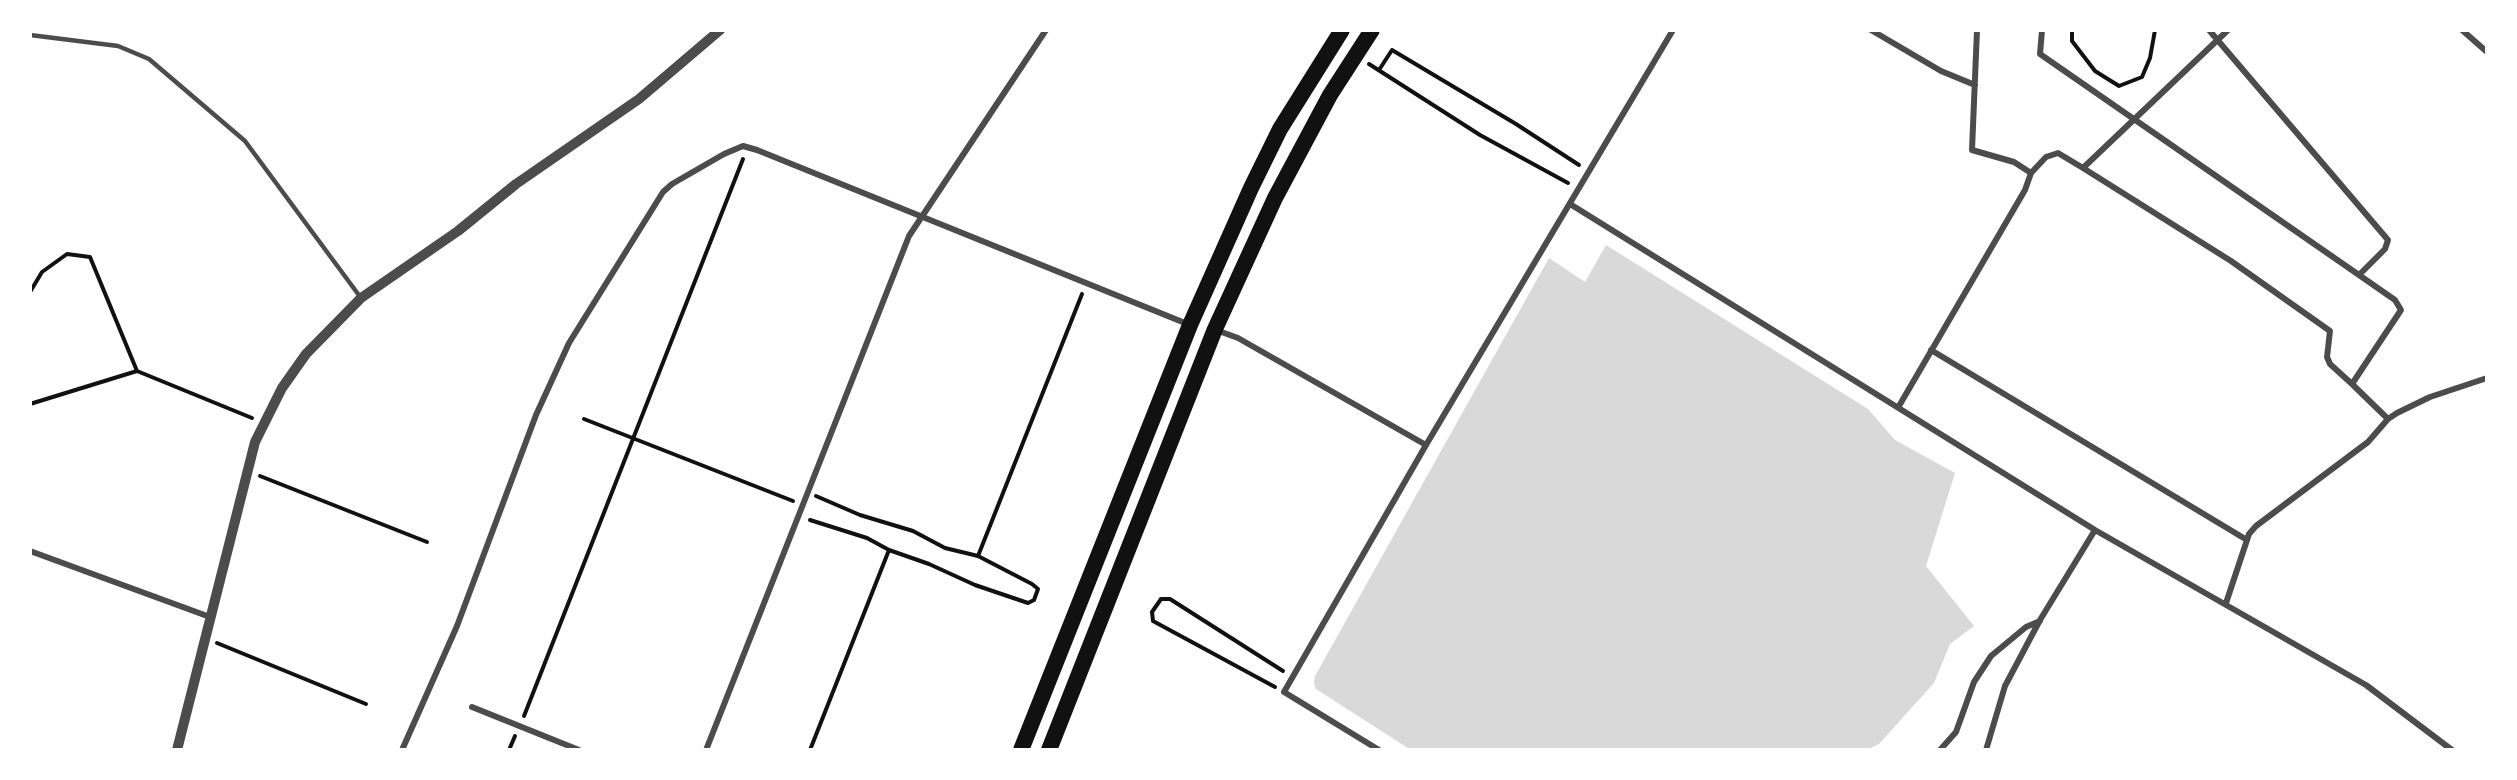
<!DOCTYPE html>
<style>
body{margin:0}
#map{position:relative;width:2517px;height:780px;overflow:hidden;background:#fff;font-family:Overpass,sans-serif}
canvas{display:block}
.frame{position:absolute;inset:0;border:32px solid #fff;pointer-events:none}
</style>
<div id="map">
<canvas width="2517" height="780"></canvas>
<div class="frame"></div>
</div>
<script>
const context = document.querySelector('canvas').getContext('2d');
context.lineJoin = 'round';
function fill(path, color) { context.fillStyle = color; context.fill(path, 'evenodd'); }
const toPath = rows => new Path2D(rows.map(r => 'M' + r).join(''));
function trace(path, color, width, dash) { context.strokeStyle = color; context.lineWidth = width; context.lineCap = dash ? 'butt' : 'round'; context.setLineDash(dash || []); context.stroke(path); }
fill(toPath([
 [1606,245,1868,409,1895,440,1955,473,1926,566,1974,626,1950,644,1934,683,1879,744,1866,750,1411,750,1316,689,1314,683,1315,676,1549,258,1585,282]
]), '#d9d9d9');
trace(toPath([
 [2072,30,2072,41,2095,71,2119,86,2142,77,2150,58,2155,30],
 [1369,64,1480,135,1568,183],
 [1379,70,1392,50,1516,124,1579,165],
 [30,292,42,272,67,254,90,257,137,371],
 [30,404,137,371,252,418],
 [584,419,793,501],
 [260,476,427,542],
 [816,496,860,515,913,531,945,548,978,556],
 [889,550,929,564,975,585,1028,603,1034,600,1038,589,1032,584,978,556,1082,294],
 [217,643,366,704],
 [1275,687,1153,621,1152,612,1161,599,1170,599,1283,671],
 [524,716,743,159],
 [509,750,515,736],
 [810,750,889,550,867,538,810,520]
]), '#111', 4);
trace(toPath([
 [30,35,118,46,149,59,245,141,361,298]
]), '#4c4c4c', 4.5);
trace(toPath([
 [1871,30,1941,71,1975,85],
 [1977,30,1972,150,2014,162,2031,173],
 [2042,30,2040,54,2359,275],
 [2209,30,2388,240,2385,249,2359,275,2395,300,2401,310,2352,384,2388,419],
 [2462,30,2487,52],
 [2083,168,2231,261,2330,331,2327,357,2330,364,2352,384],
 [1570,204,2095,530,2366,685,2452,750],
 [1216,330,1238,338,1426,445],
 [1931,350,2247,540],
 [1899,406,2025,190,2031,173,2046,157,2058,153,2083,168,2228,30],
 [30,551,210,617],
 [2226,603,2249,534,2256,526,2368,442,2388,419,2397,413,2430,397,2487,378],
 [472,707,579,750],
 [402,750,457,626,536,415,569,343,663,192,672,184,724,154,743,146,757,150,1190,325],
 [706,750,909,236,1046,30],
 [1379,750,1284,692,1426,445,1673,30],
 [1940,750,1956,732,1974,682,1991,656,2026,627,2040,621],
 [1986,750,2005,686,2040,620,2095,530]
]), '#4c4c4c', 6);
trace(toPath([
 [177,750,255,442,282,388,306,354,361,298,458,231,516,184,639,99,720,30]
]), '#4c4c4c', 10);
trace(toPath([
 [1021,750,1190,325,1251,188,1280,129,1342,30],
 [1049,750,1215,329,1275,198,1330,95,1372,30]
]), '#111', 16);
</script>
